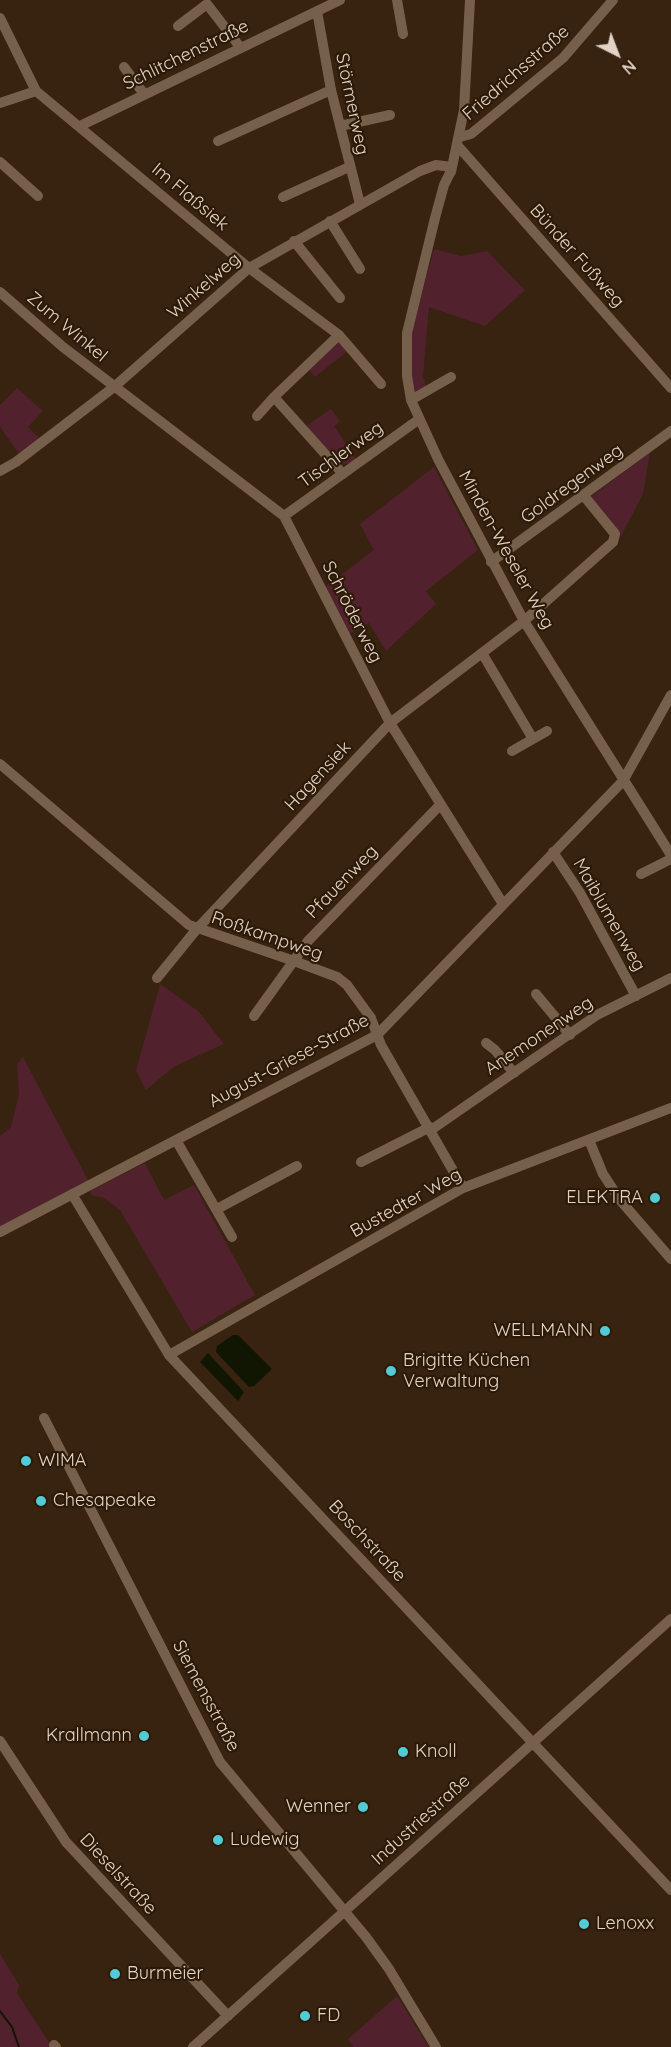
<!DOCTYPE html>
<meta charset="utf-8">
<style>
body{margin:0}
#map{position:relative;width:671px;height:2047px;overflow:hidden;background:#372310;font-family:Quicksand,sans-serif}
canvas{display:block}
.north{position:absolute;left:587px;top:24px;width:60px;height:60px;-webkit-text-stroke:4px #2d1a06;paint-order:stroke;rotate:138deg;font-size:16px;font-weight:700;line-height:24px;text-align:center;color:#e1d3c8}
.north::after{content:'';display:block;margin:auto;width:21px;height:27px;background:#e1d3c8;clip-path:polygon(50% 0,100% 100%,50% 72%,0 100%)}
</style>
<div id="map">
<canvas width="671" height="2047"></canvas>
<div class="north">N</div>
</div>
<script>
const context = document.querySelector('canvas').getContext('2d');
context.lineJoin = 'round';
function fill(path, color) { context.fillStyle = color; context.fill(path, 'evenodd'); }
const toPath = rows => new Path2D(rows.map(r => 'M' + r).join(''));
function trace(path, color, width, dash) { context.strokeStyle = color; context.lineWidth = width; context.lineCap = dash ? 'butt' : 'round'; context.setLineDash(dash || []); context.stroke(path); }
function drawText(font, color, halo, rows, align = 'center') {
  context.font = font + ' Quicksand,sans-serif'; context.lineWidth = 4.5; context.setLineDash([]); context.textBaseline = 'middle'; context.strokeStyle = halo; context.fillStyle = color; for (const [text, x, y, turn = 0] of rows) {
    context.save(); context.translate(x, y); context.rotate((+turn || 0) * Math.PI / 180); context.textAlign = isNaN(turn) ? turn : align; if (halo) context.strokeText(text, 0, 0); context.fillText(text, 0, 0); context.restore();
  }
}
fill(toPath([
 [434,249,461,256,487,251,525,290,485,326,429,307,423,376,427,389,414,395,411,377,411,333],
 [341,340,349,350,315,377,309,370],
 [17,388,43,411,28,427,40,439,20,455,0,427,0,405],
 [331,409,340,421,334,426,356,459,349,464,340,463,306,426],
 [650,452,643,494,621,536,592,502,591,497],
 [434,467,478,550,426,591,436,604,386,651,369,623,347,635,324,588,374,550,360,524],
 [160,984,198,1011,224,1044,175,1066,146,1090,136,1071],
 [23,1057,88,1180,0,1227,0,1136,11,1127,19,1094,17,1064],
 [145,1163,164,1200,194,1185,255,1295,192,1332,120,1210,104,1198,92,1195,90,1191],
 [0,1954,19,1985,17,1993,52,2047,0,2047],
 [397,1996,429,2047,353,2047,348,2039]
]), '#51222d');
fill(toPath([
 [233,1335,238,1335,272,1369,254,1386,249,1387,216,1352,217,1346],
 [208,1353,244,1392,238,1401,200,1362]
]), '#111602');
trace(toPath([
 [0,2011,12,2027,19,2047]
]), '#111602', 2);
trace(toPath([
 [397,0,403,34],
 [317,11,331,90,360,204],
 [0,18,36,91,249,268,339,335,381,384],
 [178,26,207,4,240,47],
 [124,67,144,94],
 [0,103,36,91],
 [80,126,340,0],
 [340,126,390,115],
 [460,137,471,134,563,58,613,0],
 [218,141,331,90],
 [458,146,671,388],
 [0,162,38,196],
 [451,171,444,185,435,218,407,333,407,376,411,400,438,459,524,621,671,855],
 [451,172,464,110,470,0],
 [283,197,349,167],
 [330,221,360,269],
 [294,241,340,298],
 [0,292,63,347,284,516,390,723,503,904],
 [339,335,274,397,343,474],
 [411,400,451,377],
 [257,416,274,397],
 [0,471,16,462,114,387,249,268,420,171,436,165,452,167],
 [284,516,418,420],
 [491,562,671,431],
 [482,653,533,739],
 [512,751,547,731],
 [0,764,189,925,294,961,337,977,347,985,371,1018,381,1045,463,1188],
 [553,852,580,893,636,996],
 [641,874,671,859],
 [157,978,196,930,390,723,524,621,613,542,615,534,584,496],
 [536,994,570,1035],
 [254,1016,308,941,439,806],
 [486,1043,495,1050,514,1073],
 [431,1130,597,1015,671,978],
 [176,1140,232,1237],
 [589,1140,603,1174,620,1200,671,1259],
 [361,1162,430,1127],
 [72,1194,169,1355,671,1890],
 [217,1209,297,1166],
 [0,1232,377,1035,623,781,671,695],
 [169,1355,463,1188,671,1108],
 [44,1418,220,1762,366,1937,389,1969,436,2047],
 [0,1741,66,1842,228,2016],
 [54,2045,56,2047],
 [193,2047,671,1619]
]), '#77604b', 10);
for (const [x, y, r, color] of [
 [655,1198,6,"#52cbd7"],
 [605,1331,6,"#52cbd7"],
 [391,1371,6,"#52cbd7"],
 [26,1461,6,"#52cbd7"],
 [41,1501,6,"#52cbd7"],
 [144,1736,6,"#52cbd7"],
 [403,1752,6,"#52cbd7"],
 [363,1807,6,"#52cbd7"],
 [218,1840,6,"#52cbd7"],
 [584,1924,6,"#52cbd7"],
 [115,1974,6,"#52cbd7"],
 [305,2016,6,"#52cbd7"]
]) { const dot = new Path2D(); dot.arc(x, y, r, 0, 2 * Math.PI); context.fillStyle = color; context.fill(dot); trace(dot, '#2d1a06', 2); }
drawText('18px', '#e1d3c8', '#2d1a06', [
 ["Schlitchenstraße",186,55,-26],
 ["Friedrichsstraße",516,73,-41],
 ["Störmerweg",352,104,78],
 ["Im Flaßsiek",190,197,40],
 ["Bünder Fußweg",577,256,48],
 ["Winkelweg",204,286,-41],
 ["Zum Winkel",67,327,40],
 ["Tischlerweg",341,455,-36],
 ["Goldregenweg",572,484,-36],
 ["Minden-Weseler Weg",506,550,61],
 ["Schröderweg",352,612,63],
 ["Hagensiek",318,776,-47],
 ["Pfauenweg",342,882,-46],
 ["Maiblumenweg",609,915,60],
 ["Roßkampweg",267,936,19],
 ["Anemonenweg",539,1036,-34],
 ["August-Griese-Straße",289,1061,-28],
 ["Bustedter Weg",406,1203,-29],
 ["Boschstraße",367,1541,47],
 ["Siemensstraße",206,1696,62],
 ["Industriestraße",421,1820,-42],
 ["Dieselstraße",118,1874,47]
]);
drawText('18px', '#e1d3c8', '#2d1a06', [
 ["ELEKTRA",643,1198,"right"],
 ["WELLMANN",593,1331,"right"],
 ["Brigitte Küchen",403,1361],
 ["Verwaltung",403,1382],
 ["WIMA",38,1461],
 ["Chesapeake",53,1501],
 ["Krallmann",132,1736,"right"],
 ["Knoll",415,1752],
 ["Wenner",351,1807,"right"],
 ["Ludewig",230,1840],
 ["Lenoxx",596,1924],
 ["Burmeier",127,1974],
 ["FD",317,2016]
], 'left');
</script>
